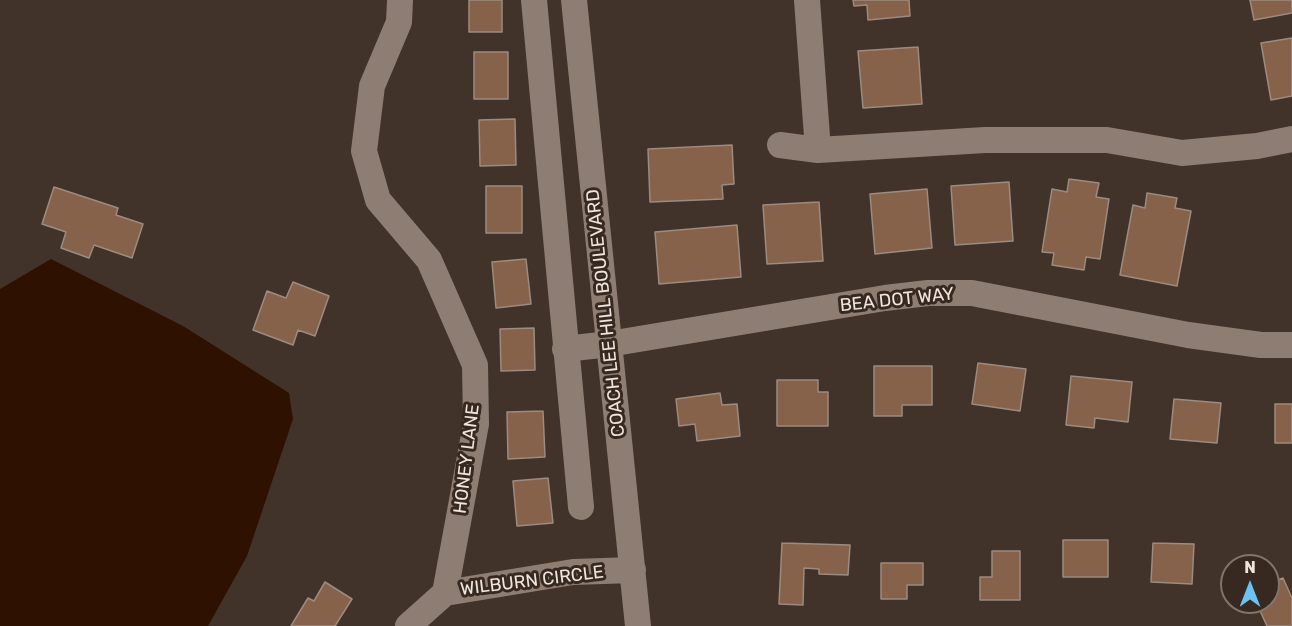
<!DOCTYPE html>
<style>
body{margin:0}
#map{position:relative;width:1292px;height:626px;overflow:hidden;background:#41332a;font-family:Rubik,sans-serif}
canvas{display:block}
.north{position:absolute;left:1220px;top:554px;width:60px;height:60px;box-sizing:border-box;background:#372920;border:2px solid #80746c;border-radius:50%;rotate:0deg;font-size:16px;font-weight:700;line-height:24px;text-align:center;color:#eee5df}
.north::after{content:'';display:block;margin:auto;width:21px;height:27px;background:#6dc2f3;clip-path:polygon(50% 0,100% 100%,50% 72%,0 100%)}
</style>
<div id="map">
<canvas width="1292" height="626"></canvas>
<div class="north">N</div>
</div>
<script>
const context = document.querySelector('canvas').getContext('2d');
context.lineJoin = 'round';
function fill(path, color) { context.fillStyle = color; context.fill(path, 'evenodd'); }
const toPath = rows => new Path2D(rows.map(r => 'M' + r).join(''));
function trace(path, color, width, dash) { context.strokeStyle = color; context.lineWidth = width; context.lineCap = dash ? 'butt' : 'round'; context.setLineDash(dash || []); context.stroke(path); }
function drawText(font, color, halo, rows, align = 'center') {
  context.font = font + ' Rubik,sans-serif'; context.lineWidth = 6; context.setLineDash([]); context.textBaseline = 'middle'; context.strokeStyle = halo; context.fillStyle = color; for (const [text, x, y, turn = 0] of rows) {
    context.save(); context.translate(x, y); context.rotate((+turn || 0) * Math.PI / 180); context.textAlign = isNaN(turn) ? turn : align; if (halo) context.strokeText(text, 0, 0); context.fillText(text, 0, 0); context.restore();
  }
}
fill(toPath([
 [51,259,183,326,289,393,293,419,247,556,208,626,0,626,0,289]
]), '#2f1100');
const building = toPath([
 [469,0,502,0,502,32,469,32,469,0],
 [853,0,909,0,910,16,868,20,867,5,854,6,853,0],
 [1250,0,1292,0,1292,13,1254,20,1250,0],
 [1292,38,1292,96,1271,100,1261,43,1292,38],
 [918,47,922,104,863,108,858,51,918,47],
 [474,52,508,52,508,99,474,99,474,52],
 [515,119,516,165,480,166,479,120,515,119],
 [732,145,734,184,722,185,723,199,650,202,648,149,732,145],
 [1069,179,1099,183,1096,197,1109,199,1100,259,1086,257,1084,270,1052,265,1054,253,1042,252,1052,189,1067,192,1069,179],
 [1009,182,1013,241,955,245,951,186,1009,182],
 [486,186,522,186,522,233,486,233,486,186],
 [54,187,118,208,116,215,143,224,132,258,94,245,89,258,61,248,66,232,42,224,54,187],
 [927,189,932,248,875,254,870,194,927,189],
 [1147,193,1177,198,1175,208,1191,211,1177,286,1120,275,1133,205,1145,208,1147,193],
 [819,202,823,261,767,264,763,205,819,202],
 [737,225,741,277,659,284,655,232,737,225],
 [526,259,531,304,496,308,492,262,526,259],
 [293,282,329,296,315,336,298,330,293,345,253,330,267,291,286,298,293,282],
 [534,328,535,370,501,371,500,329,534,328],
 [978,363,1026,369,1020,411,972,404,978,363],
 [874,366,932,366,932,405,902,405,902,416,874,416,874,366],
 [1071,376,1132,382,1128,422,1095,418,1094,428,1066,425,1071,376],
 [777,380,818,380,818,392,828,392,828,426,777,426,777,380],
 [720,393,722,405,737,404,740,436,697,441,695,424,679,426,676,399,720,393],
 [1174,399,1221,403,1217,443,1170,439,1174,399],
 [1275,404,1292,404,1292,443,1275,443,1275,404],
 [543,411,545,457,508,459,507,412,543,411],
 [548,478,553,523,517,526,513,481,548,478],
 [1063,540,1108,540,1108,577,1063,577,1063,540],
 [782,543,850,545,848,575,819,574,819,569,804,568,803,605,779,604,782,543],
 [1153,543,1194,544,1192,584,1151,582,1153,543],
 [992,551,1020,551,1020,600,980,600,980,577,992,577,992,551],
 [881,563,923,563,923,585,907,585,907,599,881,599,881,563],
 [1283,578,1292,598,1292,626,1267,626,1256,602,1268,602,1268,584,1283,578],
 [325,582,352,599,335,626,291,626,308,598,314,601,325,582]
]);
fill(building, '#87624a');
trace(building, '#9c8b80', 1.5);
trace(toPath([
 [400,0,399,22,372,86,364,151,378,200,429,260,475,365,476,424,445,593],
 [534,0,581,507],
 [574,0,638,626],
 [807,0,818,150],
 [780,145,818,150,985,140,1107,140,1182,153,1257,146,1292,139],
 [565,349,609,344,885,298,928,293,972,293,1188,335,1261,345,1292,345],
 [408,626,445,593,573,572,633,570]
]), '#8d7d72', 26);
drawText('18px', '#eee5df', '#372920', [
 ["BEA DOT WAY",897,300,-6],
 ["COACH LEE HILL BOULEVARD",606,313,-96],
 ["HONEY LANE",467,459,-83],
 ["WILBURN CIRCLE",532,581,-7]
]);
</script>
